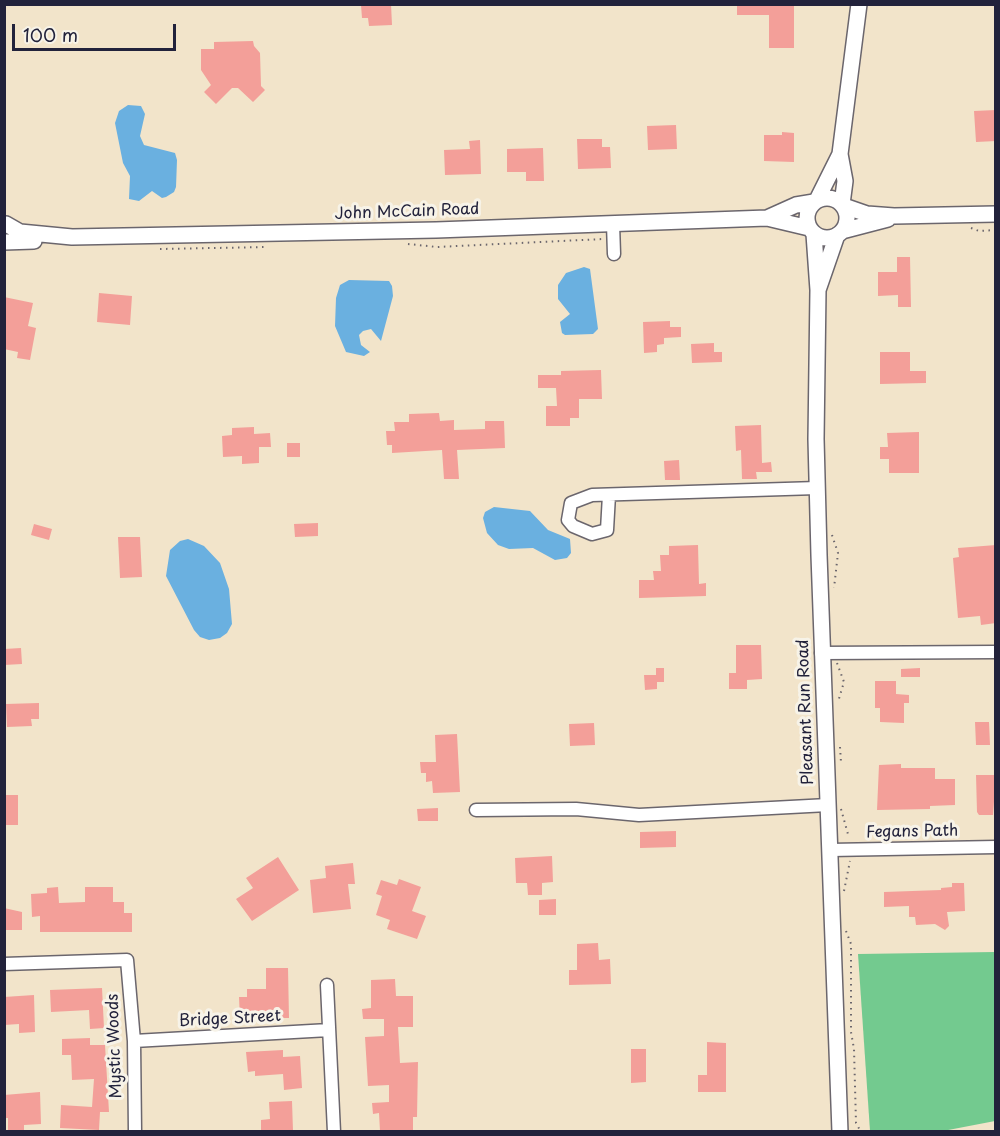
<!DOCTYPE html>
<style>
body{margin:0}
#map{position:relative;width:1000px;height:1136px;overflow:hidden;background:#f2e4ca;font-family:"Playpen Sans",sans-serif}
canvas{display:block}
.frame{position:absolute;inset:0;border:6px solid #22223b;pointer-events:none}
.scale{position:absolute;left:12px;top:24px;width:164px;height:27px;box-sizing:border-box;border:3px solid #22223b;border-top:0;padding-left:8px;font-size:18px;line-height:21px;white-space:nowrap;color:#22223b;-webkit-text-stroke:4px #f7f3e8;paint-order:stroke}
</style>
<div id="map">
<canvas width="1000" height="1136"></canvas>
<div class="frame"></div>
<div class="scale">100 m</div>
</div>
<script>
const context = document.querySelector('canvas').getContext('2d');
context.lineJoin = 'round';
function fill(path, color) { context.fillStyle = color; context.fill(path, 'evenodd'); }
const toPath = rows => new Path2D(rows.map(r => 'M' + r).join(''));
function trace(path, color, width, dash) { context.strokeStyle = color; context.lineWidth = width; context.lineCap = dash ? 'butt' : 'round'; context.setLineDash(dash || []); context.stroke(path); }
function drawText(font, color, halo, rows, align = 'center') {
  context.font = font + ' "Playpen Sans",sans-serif'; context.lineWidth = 6; context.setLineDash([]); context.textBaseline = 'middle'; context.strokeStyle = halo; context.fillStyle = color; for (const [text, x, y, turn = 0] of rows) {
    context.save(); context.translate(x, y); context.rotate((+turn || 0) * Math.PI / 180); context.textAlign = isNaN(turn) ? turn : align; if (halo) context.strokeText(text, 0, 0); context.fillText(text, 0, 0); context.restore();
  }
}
fill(toPath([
 [995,952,995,1121,943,1131,870,1131,858,954]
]), '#73ca8f');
fill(toPath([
 [128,105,141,106,145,114,140,136,144,145,175,153,177,160,176,187,174,192,166,197,162,198,152,191,139,201,129,199,130,176,123,163,115,123,119,111],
 [584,267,590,269,598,329,593,334,565,335,562,333,560,322,570,314,558,299,558,285,566,273],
 [349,280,389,281,392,286,393,296,381,341,371,329,363,331,359,335,361,345,370,352,364,356,346,352,335,326,336,298,340,285],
 [494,507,530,511,548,530,570,539,571,553,567,558,555,560,533,548,509,549,498,545,487,533,483,518,485,512],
 [188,539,204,546,220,563,229,589,232,624,227,633,220,638,209,640,200,637,194,630,166,576,170,550,180,541]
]), '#6ab0e0');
fill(toPath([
 [391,4,392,25,369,26,368,18,362,18,361,5],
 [737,4,794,4,794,48,769,48,769,15,737,15],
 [253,41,254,46,260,53,261,86,265,90,253,102,238,88,232,88,216,104,204,92,211,85,201,70,201,49,214,49,214,42],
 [996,110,996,141,976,142,974,111],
 [676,125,677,149,648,150,647,126],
 [782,132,794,133,794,162,764,161,764,135,782,135],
 [577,139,602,139,602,147,610,147,611,168,578,169],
 [480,140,481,174,445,175,444,150,470,149,469,141],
 [543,148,544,181,526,181,526,172,507,172,507,149],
 [897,257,910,257,911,307,898,307,898,295,878,296,878,272,897,272],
 [99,293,132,296,130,325,97,322],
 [4,297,33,303,28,326,36,328,30,360,17,358,18,352,4,349],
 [670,321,670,327,681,327,681,337,664,338,664,344,657,345,657,352,644,353,643,322],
 [714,343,714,352,722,352,722,362,692,363,691,344],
 [880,352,910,352,910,371,926,371,926,383,880,384],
 [601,370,602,399,579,399,579,418,570,418,570,426,546,426,546,406,557,406,556,388,538,388,538,375,561,375,561,371],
 [439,413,440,421,454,420,454,430,485,429,485,421,504,421,505,448,457,450,459,479,444,479,442,450,392,453,392,445,387,445,386,431,395,431,394,422,409,422,409,414],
 [761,425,762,463,771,462,772,472,756,472,757,479,742,479,741,450,736,451,735,426],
 [254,427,254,434,270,433,271,447,259,447,259,463,242,464,242,456,223,457,222,436,232,435,232,428],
 [919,432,919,473,889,473,889,459,880,459,880,447,888,447,887,433],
 [287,443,300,443,300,457,287,457],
 [679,460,680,480,665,480,664,461],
 [318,523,318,536,295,537,294,524],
 [34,524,52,529,49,540,31,535],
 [118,537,140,537,142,577,120,578],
 [698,545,699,584,706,583,706,596,639,598,639,580,654,580,653,571,661,571,660,555,669,555,669,546],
 [996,545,996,623,981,625,980,616,958,618,953,558,959,557,958,548],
 [736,645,761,645,762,679,747,680,747,689,729,689,729,673,736,673],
 [21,648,22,664,4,665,4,649],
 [656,668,664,668,664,682,657,682,657,689,645,690,644,675,656,675],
 [920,668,920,677,901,677,901,669],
 [875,681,896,681,896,694,909,695,909,703,904,703,904,723,880,722,880,708,875,708],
 [39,703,39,719,31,719,32,726,7,727,6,704],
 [975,722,989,722,990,745,976,745],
 [594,723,595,745,570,746,569,724],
 [457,734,460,792,433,793,432,781,426,782,426,773,421,773,420,762,436,762,435,735],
 [901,764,901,768,935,768,935,779,955,779,955,805,930,806,930,809,877,810,879,765],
 [976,775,996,775,993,815,979,815,977,812],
 [4,795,18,795,18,825,4,825],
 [438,808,438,821,418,821,417,809],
 [676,831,676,847,640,848,640,832],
 [552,856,553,882,542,883,542,895,528,895,527,883,516,883,515,858],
 [278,857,299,890,252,921,236,899,253,888,246,878],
 [353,863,355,884,348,884,351,909,313,913,310,880,326,878,325,866],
 [399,879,421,887,412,911,426,916,417,939,387,929,390,920,376,915,382,896,376,894,381,880,397,885],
 [952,883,964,883,965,911,947,912,949,926,945,930,935,924,916,925,915,917,909,917,909,906,884,907,884,892,941,890,941,888,952,887],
 [58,887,59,903,85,902,85,887,113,887,113,902,124,902,124,913,132,913,132,932,40,932,40,916,32,917,31,894,47,893,47,888],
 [556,899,556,915,539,915,539,900],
 [4,908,22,912,22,930,4,930],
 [598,943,599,960,610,959,611,984,569,985,569,970,577,970,577,944],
 [266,968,288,968,289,1018,274,1018,274,1012,254,1012,254,1019,240,1019,239,997,247,997,247,989,266,989],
 [395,979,396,996,413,996,413,1027,398,1027,400,1063,418,1062,417,1117,413,1117,413,1131,380,1131,379,1113,373,1114,372,1103,389,1102,389,1085,368,1086,365,1037,384,1036,384,1019,363,1019,362,1009,371,1008,371,980],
 [102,988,104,1028,90,1029,89,1010,51,1012,50,990],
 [34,995,35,1032,19,1033,19,1024,4,1025,4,997],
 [90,1038,90,1045,105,1045,109,1112,100,1112,99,1130,60,1128,61,1105,92,1107,94,1079,72,1080,71,1055,62,1055,62,1039],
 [707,1042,726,1043,726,1092,698,1092,698,1075,707,1075],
 [631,1049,646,1049,646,1082,631,1083],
 [283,1050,283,1057,300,1056,302,1088,284,1090,283,1074,255,1076,255,1071,248,1072,246,1052],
 [40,1092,41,1124,24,1125,24,1131,8,1131,8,1118,4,1118,4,1095],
 [292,1101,293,1131,261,1131,261,1120,270,1119,269,1102]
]), '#f39f99');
const minor = toPath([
 [613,224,614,254],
 [609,495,607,530,592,534,573,526,568,520,571,503,592,495,817,488],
 [821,653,996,652],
 [476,810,576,809,639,815,828,805],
 [830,850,996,847],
 [4,964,127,960,134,1041,135,1132],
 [327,985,334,1132],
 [134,1041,329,1030]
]);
const major = toPath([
 [840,154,845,181,842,204],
 '807 218a20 20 0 1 1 40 0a20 20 0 1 1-40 0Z',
 [817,200,840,154,859,4],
 [844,206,867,214,894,216,996,214],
 [767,218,796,205,814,202],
 [6,224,20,232,72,237,436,230,767,218,809,228],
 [842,231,888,219],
 [814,234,818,290,816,439,819,555,840,1132],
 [4,242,34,241],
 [818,290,837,235]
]);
trace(minor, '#6b666d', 15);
trace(major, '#6b666d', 18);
trace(toPath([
 [971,228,979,231,996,230],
 [408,244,437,247,603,239],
 [160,249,268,247],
 [832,535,838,553,834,588],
 [837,663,844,682,838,702],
 [840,747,841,762],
 [841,809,849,838],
 [844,891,850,861],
 [846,931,851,944,851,1032,854,1049,856,1123,861,1132]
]), '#6b666d', 2, [1.5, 4.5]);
trace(minor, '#fff', 12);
trace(major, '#fff', 15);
drawText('16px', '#22223b', '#f7f3e8', [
 ["John McCain Road",407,212,-2],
 ["Pleasant Run Road",806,712,-92],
 ["Fegans Path",912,832,-1],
 ["Bridge Street",230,1019,-3],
 ["Mystic Woods",115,1046,-92]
]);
</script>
